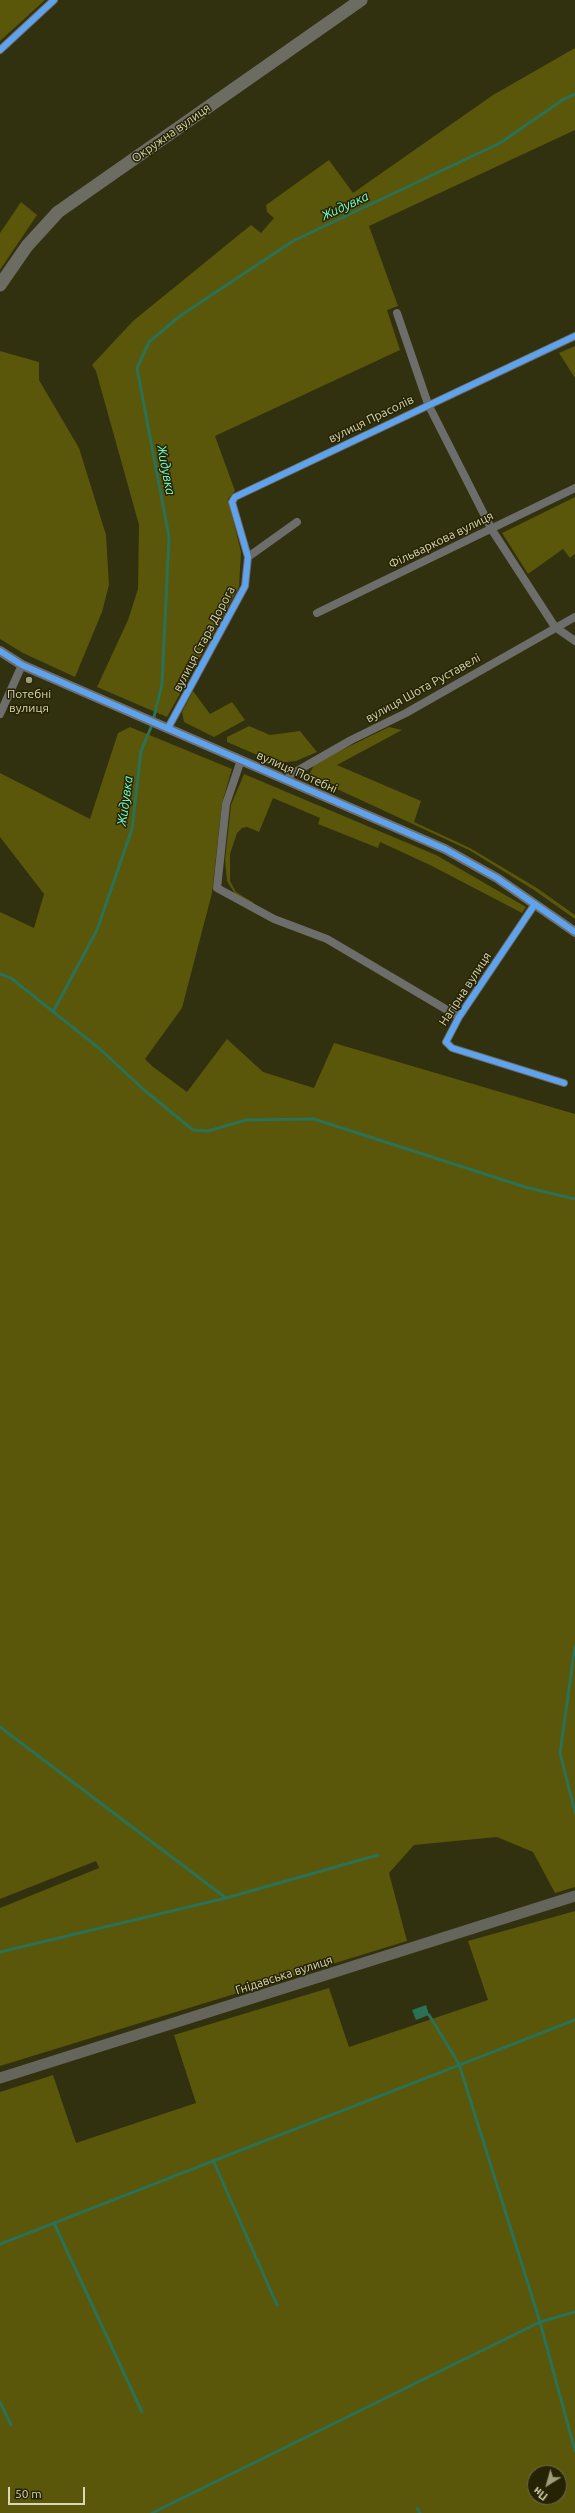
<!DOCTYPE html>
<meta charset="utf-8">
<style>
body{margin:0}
#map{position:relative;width:575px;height:2513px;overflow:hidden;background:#31300f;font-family:Ubuntu,sans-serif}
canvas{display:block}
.north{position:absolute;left:527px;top:2465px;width:40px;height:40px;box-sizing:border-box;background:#252304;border:1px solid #6d6b4a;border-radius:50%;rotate:217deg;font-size:11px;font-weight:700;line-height:16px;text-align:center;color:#d9d8b4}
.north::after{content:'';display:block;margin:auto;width:14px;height:18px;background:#9e9d7a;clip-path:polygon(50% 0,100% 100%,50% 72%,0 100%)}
.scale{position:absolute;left:8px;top:2487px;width:77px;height:18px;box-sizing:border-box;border:2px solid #d9d8b4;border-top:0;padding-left:5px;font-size:12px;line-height:14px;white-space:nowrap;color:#d9d8b4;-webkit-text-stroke:3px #252304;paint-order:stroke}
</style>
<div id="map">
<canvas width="575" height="2513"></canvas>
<div class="north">Пн</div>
<div class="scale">50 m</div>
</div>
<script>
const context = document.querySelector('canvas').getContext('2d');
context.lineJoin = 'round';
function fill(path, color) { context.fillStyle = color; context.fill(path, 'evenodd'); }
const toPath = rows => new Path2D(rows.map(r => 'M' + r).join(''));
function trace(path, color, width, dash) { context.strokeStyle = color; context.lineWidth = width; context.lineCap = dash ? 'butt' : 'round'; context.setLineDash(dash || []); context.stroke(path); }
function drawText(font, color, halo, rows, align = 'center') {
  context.font = font + ' Ubuntu,sans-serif'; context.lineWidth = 3; context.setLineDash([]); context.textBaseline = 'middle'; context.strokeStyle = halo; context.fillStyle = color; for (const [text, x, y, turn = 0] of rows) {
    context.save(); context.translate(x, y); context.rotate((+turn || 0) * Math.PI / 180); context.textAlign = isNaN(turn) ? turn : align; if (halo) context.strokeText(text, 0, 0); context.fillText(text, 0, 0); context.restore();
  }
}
fill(toPath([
 [0,0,45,0,0,41],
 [575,48,575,130,369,226,398,306,387,310,400,350,215,436,235,491,228,499,241,552,239,587,167,717,97,687,128,620,138,589,139,525,96,371,92,365,133,321,251,225,261,233,274,218,267,212,266,205,329,160,353,193,493,95],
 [21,202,37,215,0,270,0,233],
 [575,346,575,378,559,353],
 [0,351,39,362,39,380,79,448,106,535,109,585,102,612,75,677,23,653,0,639],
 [575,497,575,554,570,558,563,549,528,574,502,533],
 [193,691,210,714,232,702,245,720,214,737,184,722,182,712],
 [249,726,270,735,300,731,317,752,296,761,276,763,227,742,227,737],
 [130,727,232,769,222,803,212,893,182,1008,145,1059,152,1066,187,1092,227,1039,263,1072,314,1088,334,1043,575,1114,575,1887,555,1893,533,1852,497,1837,414,1845,389,1873,407,1941,0,2066,0,1908,99,1868,96,1861,0,1899,0,912,34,928,44,894,0,837,0,773,90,819,118,733],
 [389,727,402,730,337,765,421,801,414,822,470,848,537,888,575,915,575,919,534,890,469,850,311,777,309,775,315,763],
 [244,774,436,855,526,907,522,913,430,865,380,842,378,848,318,824,320,818,273,798,259,832,247,827,242,828,237,833,230,854,230,881,236,892,254,903,251,904,235,894,227,881,225,860,231,805],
 [575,1911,575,2513,0,2513,0,2092,53,2075,76,2143,196,2103,174,2035,329,1988,349,2047,488,2000,468,1941],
 [535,2473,559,2473,559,2497,535,2497]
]), '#5a560a');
fill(toPath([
 [426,2005,429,2015,416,2020,412,2010]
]), '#2a7155');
trace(toPath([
 [0,974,11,978,100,1049,144,1090,193,1130,208,1131,246,1120,314,1119,525,1187,575,1199],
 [53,1012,97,930,132,829,141,751,152,725,162,684,169,537,137,368,149,342,180,316,293,241,500,143,564,99,575,94],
 [575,1646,560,1753,575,1812],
 [0,1727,226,1898],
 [0,1952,226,1898,378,1855],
 [429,2015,459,2064,540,2322,575,2451],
 [213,2160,277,2305],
 [54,2223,142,2412],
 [0,2244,575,2020],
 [0,2402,11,2425],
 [417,2508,420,2513],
 [152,2513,540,2322,575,2312]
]), '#2a7155', 3);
trace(toPath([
 [0,50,54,0],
 [397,313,428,404,492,530,555,627,575,641],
 [248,557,297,522],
 [317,613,575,488],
 [0,714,22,665],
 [168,728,245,586,248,557,232,502,235,497,575,336],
 [241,760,226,804,217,888,274,919,327,939,459,1017],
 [283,779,351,740,406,713,575,617],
 [535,904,459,1017,446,1042,452,1048,564,1083]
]), '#6d6d6c', 8);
trace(toPath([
 [0,651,22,665,445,849,497,878,575,932]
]), '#6d6d6c', 10);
trace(toPath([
 [0,2078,575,1896]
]), '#66655c', 11);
trace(toPath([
 [0,285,27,246,58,212,361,0]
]), '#6c6c63', 13);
trace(toPath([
 [0,50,54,0],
 [0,651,22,665,445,849,497,878,575,932],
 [168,728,245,586,248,557,232,502,235,497,575,336],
 [535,904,459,1017,446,1042,452,1048,564,1083]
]), '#60a3ed', 6);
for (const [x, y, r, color] of [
 [29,680,4,"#9e9d7a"]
]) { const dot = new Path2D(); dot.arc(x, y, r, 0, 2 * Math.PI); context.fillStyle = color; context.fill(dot); trace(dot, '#252304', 1.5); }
drawText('12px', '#d9d8b4', '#252304', [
 ["Окружна вулиця",171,133,-35],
 ["вулиця Прасолів",371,419,-26],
 ["Фільваркова вулиця",441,540,-26],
 ["вулиця Стара Дорога",204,639,-62],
 ["вулиця Шота Руставелі",423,688,-29],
 ["вулиця Потебні",297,772,24],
 ["Нагірна вулиця",465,989,-57],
 ["Гнідавська вулиця",284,1975,-18]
]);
drawText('12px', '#d9d8b4', '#252304', [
 ["Потебні",29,694],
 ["вулиця",29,708]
]);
drawText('italic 13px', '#75ffcd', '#252304', [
 ["Жидувка",345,206,-25],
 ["Жидувка",166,470,79],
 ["Жидувка",125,801,-82]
]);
</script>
